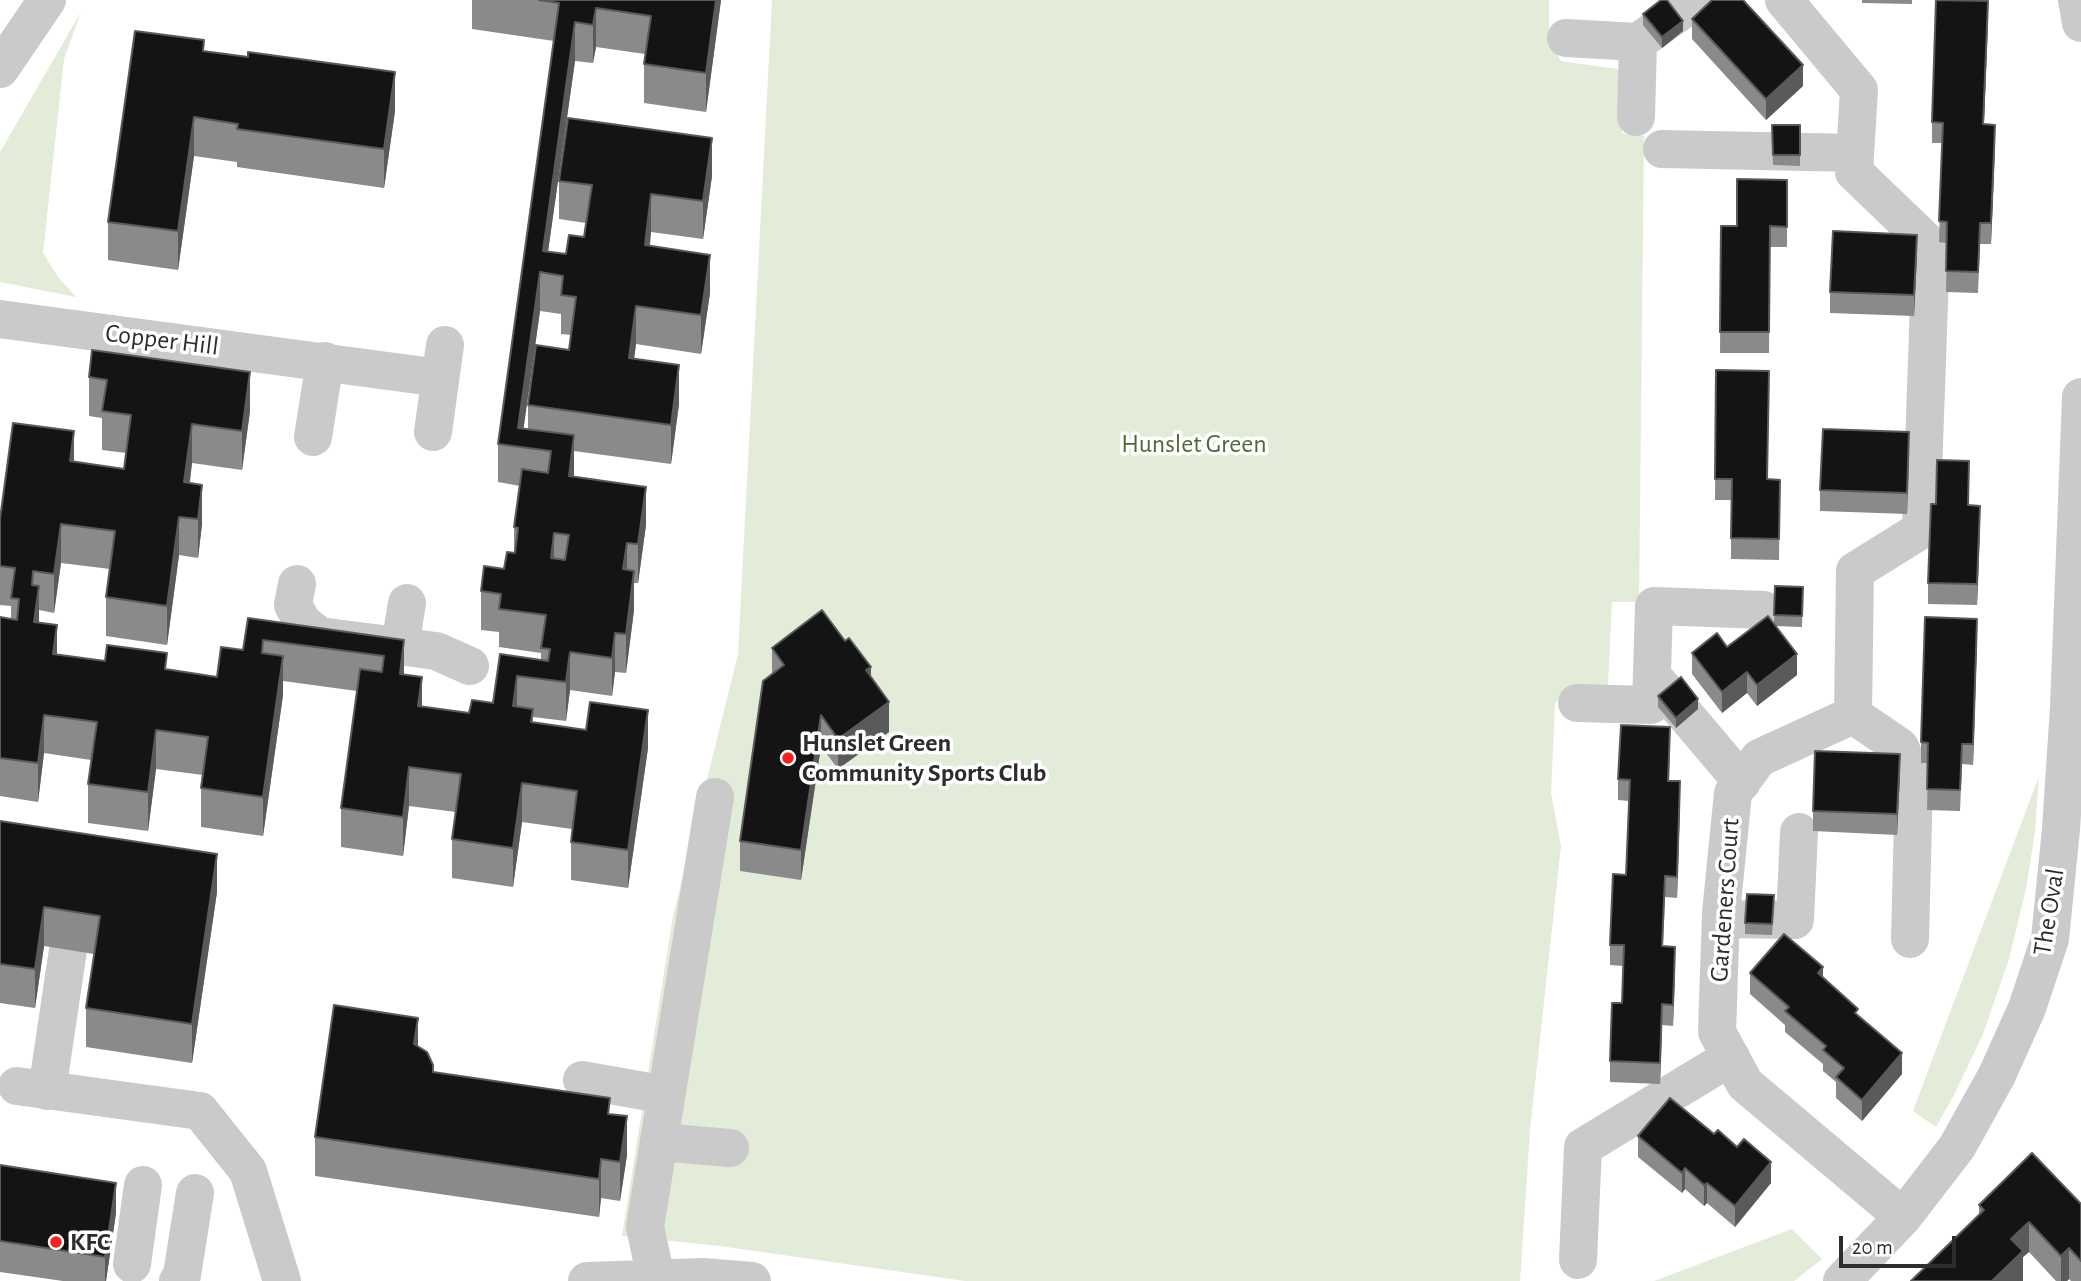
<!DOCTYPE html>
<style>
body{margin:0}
#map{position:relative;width:2081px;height:1281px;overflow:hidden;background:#fff;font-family:"Alegreya Sans",sans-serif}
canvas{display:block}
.scale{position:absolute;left:1839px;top:1236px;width:117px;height:32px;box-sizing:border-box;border:4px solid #2d2d2d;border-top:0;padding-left:9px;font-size:21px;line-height:24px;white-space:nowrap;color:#2d2d2d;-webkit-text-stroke:5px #fff;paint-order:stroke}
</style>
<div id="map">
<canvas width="2081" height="1281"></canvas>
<div class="scale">20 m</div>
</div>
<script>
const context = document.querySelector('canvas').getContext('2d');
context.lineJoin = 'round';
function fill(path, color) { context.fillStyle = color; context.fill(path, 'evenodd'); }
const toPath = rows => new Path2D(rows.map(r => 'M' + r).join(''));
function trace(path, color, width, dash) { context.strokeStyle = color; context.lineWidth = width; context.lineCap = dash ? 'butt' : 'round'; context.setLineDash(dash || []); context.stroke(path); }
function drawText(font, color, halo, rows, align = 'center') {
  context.font = font + ' "Alegreya Sans",sans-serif'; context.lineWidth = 7; context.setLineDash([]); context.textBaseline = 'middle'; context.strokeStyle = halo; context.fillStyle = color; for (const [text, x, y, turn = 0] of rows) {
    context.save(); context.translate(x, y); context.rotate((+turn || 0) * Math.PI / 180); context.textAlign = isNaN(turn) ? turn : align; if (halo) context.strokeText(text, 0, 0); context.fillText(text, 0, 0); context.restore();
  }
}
fill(toPath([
 [772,0,1549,0,1549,42,1561,61,1618,69,1622,133,1644,136,1639,602,1612,602,1608,685,1567,688,1555,704,1551,793,1561,846,1530,1130,1520,1281,965,1281,720,1246,622,1236,673,916,738,654],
 [81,12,64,59,43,253,58,277,76,297,0,282,0,152],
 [2039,776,2035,832,2026,889,2009,959,1983,1034,1954,1095,1936,1127,1913,1111],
 [1792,1229,1822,1259,1794,1281,1654,1281]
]), '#e2ecd9');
trace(toPath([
 [1784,0,1859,90,1854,172,1931,246,1921,530,1855,571,1853,715,1759,758,1733,793,1721,913,1717,1032,1745,1084,1903,1217],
 [2077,0,2081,23],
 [1566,38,1638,42,1636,117],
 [1638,42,1696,0],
 [0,69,47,0],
 [1662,149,1855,153],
 [0,319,440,378],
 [433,432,445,345],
 [313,437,325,361],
 [297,584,293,605,303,623,320,636,436,651,470,666],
 [400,646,407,603],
 [1655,679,1742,782],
 [1577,703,1651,705,1654,606,1764,610],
 [1853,715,1900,747,1914,781,1910,939],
 [1722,919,1795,920,1799,832],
 [582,1080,666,1095],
 [17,1086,200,1111,248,1171,282,1281],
 [47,1091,68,950],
 [659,1142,730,1148],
 [1578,1260,1583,1147,1731,1057],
 [132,1264,143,1185],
 [656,1278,645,1227,715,797],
 [178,1281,182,1275,195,1193],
 [587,1281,703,1277,752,1281],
 [1842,1281,1903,1217,1957,1147,1997,1075,2027,1008,2050,939,2061,829,2069,707,2081,397]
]), '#cacaca', 38);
fill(toPath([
 [472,0,721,0,706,112,644,103,644,64,645,54,596,47,593,63,575,61,548,251,566,254,584,237,586,223,559,219,559,181,712,176,703,239,651,232,650,246,710,293,701,354,636,344,634,359,679,404,671,464,574,451,573,477,646,525,638,583,634,583,634,610,626,673,615,672,612,696,570,690,566,721,533,717,533,723,648,748,628,888,571,880,571,842,572,829,522,822,513,887,452,878,452,839,456,812,409,806,403,856,341,847,341,808,357,691,283,681,283,695,263,836,201,827,201,788,203,775,156,769,148,831,88,823,88,784,91,760,44,753,38,802,0,796,0,617,11,619,11,606,0,605,0,519,74,462,124,469,126,453,102,450,102,418,89,416,89,377,92,350,250,411,242,470,192,463,190,483,202,524,198,558,179,555,167,645,106,636,106,597,110,569,61,563,54,613,39,610,39,623,57,654,217,677,243,650,248,618,404,640,404,675,422,706,469,713,493,703,500,654,541,660,541,653,499,647,499,632,481,630,481,591,504,569,514,553,514,527,520,486,498,482,498,444,554,41,472,29],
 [540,311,561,314,561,334,571,335,569,350,528,405,528,429,523,428],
 [1862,0,1912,0,1912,4,1862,3],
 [1643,14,1683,31,1662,48,1643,25],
 [1692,19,1803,86,1766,120,1692,39],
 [1988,21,1984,124,1995,146,1991,244,1980,244,1978,293,1946,292,1947,243,1939,242,1942,143,1932,143,1932,122],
 [204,51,395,111,384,188,237,167,237,162,194,156,178,270,108,260,108,222],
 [1772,125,1800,125,1800,166,1773,165],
 [1787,180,1787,247,1770,247,1769,353,1720,353,1721,226,1737,226],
 [1917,255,1914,316,1830,313,1830,292],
 [1716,370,1767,479,1780,480,1779,560,1731,559,1731,500,1715,500],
 [1909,453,1907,514,1820,511,1820,490],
 [1969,482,1968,505,1980,527,1977,605,1928,604,1928,583,1936,504],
 [1775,586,1803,587,1802,627,1775,626,1797,675,1757,706,1747,693,1722,713,1692,674,1692,653,1727,647,1774,625],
 [1977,640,1973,765,1962,764,1960,811,1927,810,1928,763,1921,763,1921,742],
 [772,648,871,677,889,732,838,769,821,746,801,880,740,871,740,841,772,675],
 [1658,696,1698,709,1676,728,1658,707],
 [1670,748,1669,781,1680,802,1677,898,1665,897,1663,946,1675,968,1673,1026,1662,1025,1660,1084,1610,1082,1610,1061,1622,1003,1623,966,1610,965,1610,945,1626,875,1629,801,1618,800,1618,779],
 [1900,775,1897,835,1813,831,1813,811],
 [0,821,217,892,192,1063,86,1047,86,1008,94,954,44,946,35,1008,0,1003],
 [1774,906,1772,935,1745,934,1745,923],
 [1750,973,1823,977,1858,1016,1902,1074,1862,1121,1836,1098,1836,1082,1823,1071,1823,1064,1785,1032,1785,1025,1750,994],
 [418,1047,433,1072,610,1114,627,1155,620,1201,601,1198,599,1217,315,1176,315,1137],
 [1638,1136,1771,1183,1735,1227,1707,1203,1704,1206,1685,1189,1682,1193,1638,1157],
 [0,1165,116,1213,106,1281,63,1281,0,1272],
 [2081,1204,2081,1281,2071,1281,2069,1279,2067,1281,2056,1281,2029,1252,2023,1257,2023,1281,1979,1215,1979,1205]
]), '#8a8a8a');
fill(toPath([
 [716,0,721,0,706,112,706,73],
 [1988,1,1988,21,1983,145,1983,124],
 [596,8,596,47,593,63,593,25],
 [1683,21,1683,31,1662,48,1662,37],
 [575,22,575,61,545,273,543,251],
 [1803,65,1803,86,1766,120,1766,99],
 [395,72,395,111,384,188,384,149],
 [194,117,194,156,178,270,178,231],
 [1995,125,1995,146,1991,244,1991,223],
 [712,138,712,176,703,239,703,201],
 [651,194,651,232,645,284,645,245],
 [1917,235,1917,255,1914,316,1914,295],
 [710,255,710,293,701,354,701,315],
 [540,272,540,311,521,447,518,428],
 [636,306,636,344,629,397,629,358],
 [679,365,679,404,671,464,671,425],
 [250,372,250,411,242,470,242,431],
 [192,424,192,463,184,521,184,482],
 [74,431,74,470,70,461],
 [1909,432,1909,453,1907,514,1907,493],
 [574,435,574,474,569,514,569,476],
 [202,485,202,524,198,558,198,519],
 [646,487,646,525,638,583,638,544],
 [1980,506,1980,527,1977,605,1977,584],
 [179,517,179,555,167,645,167,606],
 [61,524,61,563,54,613,54,574],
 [554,533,554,572,551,558],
 [627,543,627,582,623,569],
 [634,571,634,610,626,673,626,634],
 [39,586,39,624,34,622],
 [1977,619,1977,640,1973,765,1973,744],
 [57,625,57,664,53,654],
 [615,633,615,672,612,696,612,658],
 [404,640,404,678,400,674],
 [570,652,570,690,566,721,566,682],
 [1797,654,1797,675,1757,706,1757,685],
 [283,656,283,695,263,836,263,797],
 [871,667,871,697,866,670],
 [1747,672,1747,693,1722,713,1722,692],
 [517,676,517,715,513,706],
 [422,677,422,716,418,706],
 [1698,699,1698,709,1676,728,1676,718],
 [889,702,889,732,838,769,838,739],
 [648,710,648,748,628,888,628,850],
 [44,715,44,753,38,802,38,763],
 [821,715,821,746,801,880,801,850],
 [156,730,156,769,148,831,148,792],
 [1900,754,1900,775,1897,835,1897,814],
 [409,767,409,806,403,856,403,817],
 [1680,781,1680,802,1677,898,1677,877],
 [522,783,522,822,513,887,513,848],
 [217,854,217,892,192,1063,192,1024],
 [44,907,44,946,35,1008,35,969],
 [1675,947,1675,968,1673,1026,1673,1005],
 [1823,967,1823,988,1818,973],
 [1662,1004,1662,1025,1660,1084,1660,1063],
 [418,1018,418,1056,414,1044],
 [1902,1053,1902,1074,1862,1121,1862,1100],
 [627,1116,627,1155,620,1201,620,1162],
 [601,1159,601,1198,599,1217,599,1179],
 [1771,1162,1771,1183,1735,1227,1735,1206],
 [1685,1168,1685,1189,1682,1193,1682,1173],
 [116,1183,116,1213,106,1281,105,1281,105,1257],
 [1707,1183,1707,1203,1704,1206,1704,1185],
 [2029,1222,2029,1252,2023,1257,2023,1281,1992,1281,2011,1239],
 [2069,1248,2069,1279,2067,1281,2061,1281,2061,1256]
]), '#5a5a5a');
const building = toPath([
 [539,0,716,0,706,73,644,64,651,16,596,8,593,25,575,22,543,251,566,254,569,235,584,237,592,185,559,181,568,118,712,138,703,201,651,194,645,245,710,255,701,315,636,306,629,358,679,365,671,425,528,405,536,345,569,350,576,297,561,295,563,276,540,272,518,428,574,435,569,476,646,487,638,544,627,543,623,569,634,571,626,634,615,633,612,658,570,652,566,682,517,676,513,706,533,709,531,722,586,730,590,702,648,710,628,850,571,842,577,791,522,783,513,848,452,839,461,774,409,767,403,817,341,808,360,669,382,672,384,656,263,640,262,653,283,656,263,797,201,788,208,737,156,730,148,792,88,784,97,722,44,715,38,763,0,758,0,617,17,620,19,599,11,598,15,568,0,566,0,519,13,423,74,431,70,461,124,469,131,415,102,411,107,380,89,377,92,350,250,372,242,431,192,424,184,482,202,485,198,519,179,517,167,606,106,597,115,531,61,524,54,574,33,571,32,585,39,586,34,622,57,625,53,654,105,661,107,645,167,653,165,669,217,677,221,647,243,650,248,618,404,640,400,674,422,677,418,706,469,713,472,700,493,703,500,654,548,661,550,649,541,648,546,615,499,609,501,594,481,591,484,566,504,569,507,552,515,553,518,528,514,527,522,469,548,473,551,451,498,444,559,3,539,0],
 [554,533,569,535,565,560,551,558,554,533],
 [1661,0,1667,0,1683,21,1662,37,1643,14,1661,0],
 [1712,0,1743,0,1803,65,1766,99,1692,19,1712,0],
 [1936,0,1988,1,1983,124,1995,125,1991,223,1980,223,1978,272,1946,271,1947,222,1939,221,1943,123,1932,122,1936,0],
 [135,31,204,40,203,51,248,57,248,52,395,72,384,149,237,129,238,124,194,117,178,231,108,222,135,31],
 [1772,125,1800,125,1800,155,1773,155,1772,125],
 [1737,179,1787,180,1787,227,1770,226,1769,332,1720,332,1721,226,1737,226,1737,179],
 [1833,231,1917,235,1914,295,1830,292,1833,231],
 [1716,370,1769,371,1767,479,1780,480,1779,539,1731,538,1732,479,1715,479,1716,370],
 [1823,429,1909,432,1907,493,1820,490,1823,429],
 [1937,460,1969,461,1968,505,1980,506,1977,584,1928,583,1931,504,1936,504,1937,460],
 [1775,586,1803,587,1802,616,1774,615,1775,586],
 [822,610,845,641,849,638,871,667,866,670,889,702,838,739,821,715,801,850,740,841,763,681,784,665,772,648,822,610],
 [1768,616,1797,654,1757,685,1747,672,1722,692,1692,653,1717,633,1727,647,1768,616],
 [1925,617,1977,619,1973,744,1962,744,1960,790,1927,789,1928,743,1921,742,1925,617],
 [1681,677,1698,699,1676,718,1658,696,1681,677],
 [1621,725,1670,727,1668,781,1680,781,1677,877,1665,876,1662,946,1675,947,1673,1005,1662,1004,1660,1063,1610,1061,1612,1003,1622,1003,1624,945,1610,945,1613,874,1626,875,1628,827,1630,780,1618,779,1621,725],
 [1815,751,1900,754,1897,814,1813,811,1815,751],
 [0,821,217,854,192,1024,86,1008,100,916,44,907,35,969,0,964,0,821],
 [1747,894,1774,895,1772,924,1745,923,1747,894],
 [1784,934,1823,967,1818,973,1858,1009,1855,1013,1902,1053,1862,1100,1836,1077,1844,1068,1823,1050,1826,1046,1785,1011,1789,1007,1750,973,1784,934],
 [334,1005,418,1018,414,1044,427,1052,433,1065,433,1072,610,1098,608,1114,627,1116,620,1162,601,1159,599,1179,315,1137,334,1005],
 [1670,1098,1714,1134,1718,1130,1737,1147,1744,1139,1771,1162,1735,1206,1707,1183,1704,1185,1685,1168,1682,1173,1638,1136,1670,1098],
 [2032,1153,2081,1204,2081,1261,2069,1248,2061,1256,2029,1222,2011,1239,2023,1251,1992,1281,1911,1281,1984,1210,1979,1205,2032,1153],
 [0,1165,116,1183,105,1257,0,1241,0,1165]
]);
fill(building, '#141414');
trace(building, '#5a5a5a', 2);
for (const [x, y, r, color] of [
 [788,758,7,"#f4211f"],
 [56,1242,7,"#f4211f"]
]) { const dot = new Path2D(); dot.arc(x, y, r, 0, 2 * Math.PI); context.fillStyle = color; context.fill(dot); trace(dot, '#fff', 2.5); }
drawText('26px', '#2d2d2d', '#fff', [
 ["Copper Hill",162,340,7],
 ["Gardeners Court",1725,900,-86],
 ["The Oval",2049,912,-81]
]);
drawText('26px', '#4b6c37', '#fff', [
 ["Hunslet Green",1194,444]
]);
drawText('bold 26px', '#2d2d2d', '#fff', [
 ["Hunslet Green",802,743],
 ["Community Sports Club",802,773],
 ["KFC",70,1242]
], 'left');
</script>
